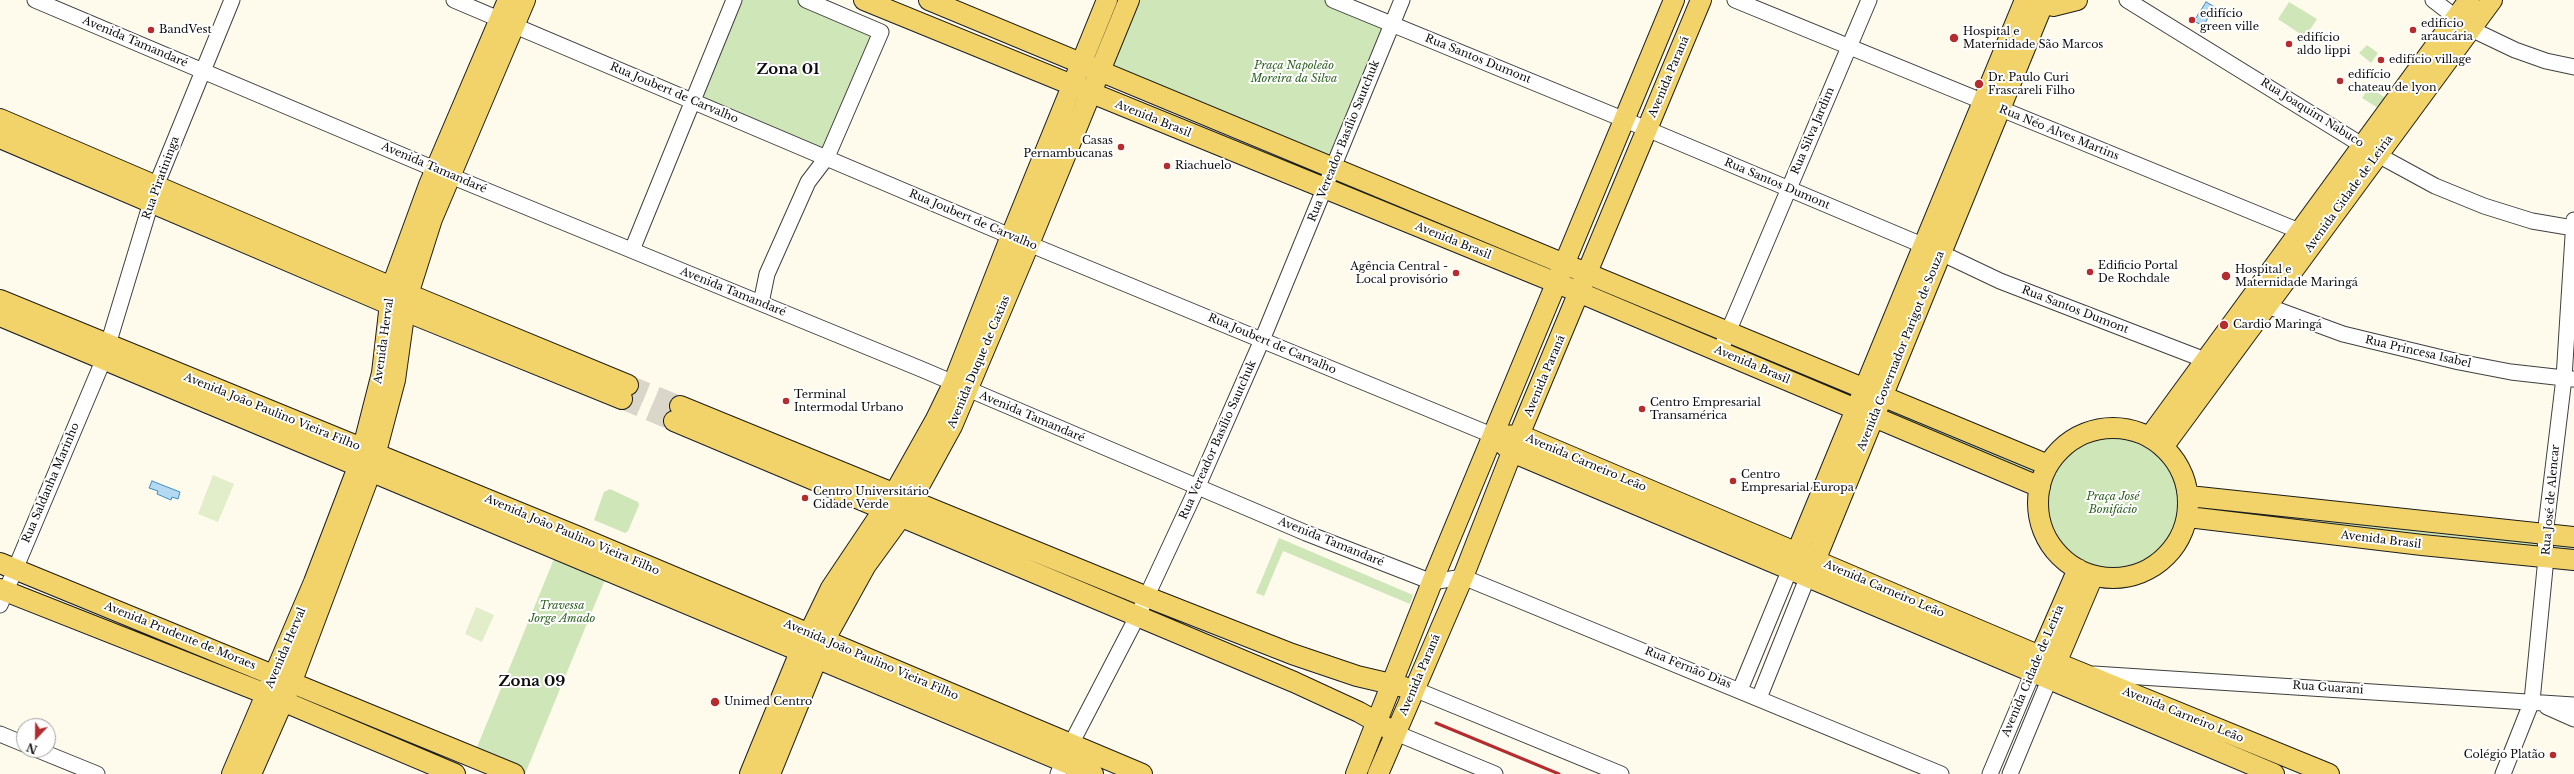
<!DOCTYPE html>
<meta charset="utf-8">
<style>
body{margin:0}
#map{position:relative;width:2574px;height:774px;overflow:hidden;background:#fefbec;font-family:"Libre Baskerville",serif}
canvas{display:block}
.north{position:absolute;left:16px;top:718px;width:40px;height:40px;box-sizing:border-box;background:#fff;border:1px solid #9e9e9e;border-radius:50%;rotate:202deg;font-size:11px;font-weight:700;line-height:16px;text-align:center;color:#0c0c0c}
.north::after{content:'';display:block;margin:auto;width:14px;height:18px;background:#b52c2f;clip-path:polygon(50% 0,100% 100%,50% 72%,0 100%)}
</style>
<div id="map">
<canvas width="2574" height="774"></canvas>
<div class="north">N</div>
</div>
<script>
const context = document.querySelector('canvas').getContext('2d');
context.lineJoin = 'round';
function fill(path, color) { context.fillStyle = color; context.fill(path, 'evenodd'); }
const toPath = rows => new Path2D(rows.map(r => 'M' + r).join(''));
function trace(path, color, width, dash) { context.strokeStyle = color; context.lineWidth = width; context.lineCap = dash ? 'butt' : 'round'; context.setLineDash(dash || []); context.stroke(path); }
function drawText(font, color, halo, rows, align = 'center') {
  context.font = font + ' "Libre Baskerville",serif'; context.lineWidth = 4; context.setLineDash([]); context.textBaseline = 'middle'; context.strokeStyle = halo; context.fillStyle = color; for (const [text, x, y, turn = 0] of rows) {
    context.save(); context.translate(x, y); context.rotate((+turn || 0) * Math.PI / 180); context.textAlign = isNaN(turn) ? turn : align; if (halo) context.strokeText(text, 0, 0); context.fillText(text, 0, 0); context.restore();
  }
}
fill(toPath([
 [734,0,806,0,881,32,827,157,693,101],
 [1129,0,1333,0,1392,24,1334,168,1099,70],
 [2289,2,2317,19,2305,37,2278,19],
 [2367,45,2378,53,2371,63,2359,53],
 [2369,87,2389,100,2381,110,2362,98],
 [1881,399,2048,465,2059,451,2074,439,2091,431,2109,428,2128,429,2151,435,2163,447,2175,460,2184,476,2189,496,2574,541,2574,554,2188,517,2179,540,2163,560,2142,573,2118,578,2093,576,2064,560,2053,548,2040,519,2040,487,1876,411],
 [610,489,638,502,639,505,628,531,625,533,594,520,604,492],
 [1279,538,1413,595,1410,604,1283,551,1264,596,1256,593],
 [558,549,609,570,525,774,514,774,473,757]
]), '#cfe6b8');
fill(toPath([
 [213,475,234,484,218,522,198,514],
 [476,607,494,615,482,642,465,634]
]), '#e1eec9');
const water = toPath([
 [2206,2,2215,7,2203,26,2194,21,2206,2],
 [152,481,180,492,178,499,172,497,171,500,157,494,158,491,149,488,152,481]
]);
fill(water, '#b4daf3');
trace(water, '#3e8dc6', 1);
trace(toPath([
 [628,385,680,406],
 [622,399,674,421]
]), '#dad7ca', 20, [20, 10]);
const minor = toPath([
 [35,0,463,181,921,369,1306,533,1432,582,1463,577,1941,774],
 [454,0,1029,244,1494,436],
 [1333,0,1647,129,1941,253,2000,281,2205,360,2214,366],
 [1735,0,2309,235],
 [2127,0,2378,155,2435,186,2484,206,2532,221,2574,228],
 [2433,0,2471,29,2515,50,2546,61,2574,67],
 [632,250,734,0],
 [2259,299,2267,306,2343,334,2459,362,2511,372,2573,379],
 [761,303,767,274,808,182,827,157,881,32,806,0],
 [1720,351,1869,0],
 [0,605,103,361,156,186,232,0],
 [2094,674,2574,705],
 [1414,689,1621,774],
 [1740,690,1790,569],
 [1759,698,1808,576],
 [2547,707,2574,719],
 [1396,733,1495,774],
 [0,734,24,744],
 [38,750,97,774],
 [1058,774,1071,744,1138,615,1197,488,1262,340,1402,0],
 [1990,774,2033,672],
 [2010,774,2049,680],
 [2503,774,2532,701,2546,558,2545,535,2564,378,2574,220]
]);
const major = toPath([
 [864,0,1557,283,2040,487],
 [929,0,2048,465],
 [2032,0,2053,6,2077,0],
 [0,119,408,294,628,385],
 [0,138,405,311,622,399],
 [0,300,579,537,1142,774],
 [0,316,1093,774],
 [680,406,1147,597,1292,654,1357,676,1404,687],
 [674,421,1294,682,1359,712,1389,729],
 '2038 503a75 75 0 1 1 150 0a75 75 0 1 1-150 0Z',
 [2151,435,2469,0],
 [1494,436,1520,435,2040,656,2329,774],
 [1494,436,1512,452,2274,774],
 [2163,447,2492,0],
 [2189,496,2574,537],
 [2188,517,2422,545,2574,560],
 [0,563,514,774],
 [1792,564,2025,0],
 [1810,573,2043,4],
 [0,589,266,694,455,774],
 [2035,668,2078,569],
 [2051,675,2093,576],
 [232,774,314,582,358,467,382,373,392,286,429,185,508,0],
 [251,774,292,681,371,471,395,380,406,301,432,219,525,0],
 [750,774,800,652,831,588,894,494,935,421,953,384,1011,236,1107,0],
 [770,774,824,641,866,565,906,510,952,426,1029,244,1129,0],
 [1356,774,1432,582,1674,0],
 [1378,774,1463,577,1512,452,1701,0]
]);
trace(minor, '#3f3f3f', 17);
trace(major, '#1d1d1d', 22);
trace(minor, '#fff', 15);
trace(major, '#f1d369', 20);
trace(toPath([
 [1436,723,1559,774]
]), '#b52c2f', 3);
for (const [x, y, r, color] of [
 [2192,20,4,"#b52c2f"],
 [151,30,4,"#b52c2f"],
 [2413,30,4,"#b52c2f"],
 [1954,38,5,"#b52c2f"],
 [2289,44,4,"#b52c2f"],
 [2381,60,4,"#b52c2f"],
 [2340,81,4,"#b52c2f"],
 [1979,84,5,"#b52c2f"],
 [1121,147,4,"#b52c2f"],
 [1167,166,4,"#b52c2f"],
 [2090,272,4,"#b52c2f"],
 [1456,273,4,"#b52c2f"],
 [2226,276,5,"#b52c2f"],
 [2224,325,5,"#b52c2f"],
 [786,401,4,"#b52c2f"],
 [1642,409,4,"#b52c2f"],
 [1733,481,4,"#b52c2f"],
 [805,498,4,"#b52c2f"],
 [715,702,5,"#b52c2f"],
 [2553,755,4,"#b52c2f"]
]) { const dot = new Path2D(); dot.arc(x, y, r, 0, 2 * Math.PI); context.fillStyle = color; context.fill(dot); trace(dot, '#fff', 1.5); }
drawText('11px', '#0c0c0c', '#fff', [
 ["edifício",2200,14],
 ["green ville",2200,27],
 ["edifício",2421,24],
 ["araucária",2421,37],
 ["BandVest",159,30],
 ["Hospital e",1963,32],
 ["Maternidade São Marcos",1963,45],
 ["edifício",2297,38],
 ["aldo lippi",2297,51],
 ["edifício village",2389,60],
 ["edifício",2348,75],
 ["chateau de lyon",2348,88],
 ["Dr. Paulo Curi",1988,78],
 ["Frascareli Filho",1988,91],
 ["Casas",1113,141,"right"],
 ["Pernambucanas",1113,154,"right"],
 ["Riachuelo",1175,166],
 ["Edificio Portal",2098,266],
 ["De Rochdale",2098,279],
 ["Agência Central -",1448,267,"right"],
 ["Local provisório",1448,280,"right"],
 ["Hospital e",2235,270],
 ["Maternidade Maringá",2235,283],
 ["Cardio Maringá",2233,325],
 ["Terminal",794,395],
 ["Intermodal Urbano",794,408],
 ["Centro Empresarial",1650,403],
 ["Transamérica",1650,416],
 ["Centro",1741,475],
 ["Empresarial Europa",1741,488],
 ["Centro Universitário",813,492],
 ["Cidade Verde",813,505],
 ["Unimed Centro",724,702],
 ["Colégio Platão",2545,755,"right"]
], 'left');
drawText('11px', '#0c0c0c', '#fff', [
 ["Avenida Tamandaré",135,42,23],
 ["Rua Santos Dumont",1478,59,22],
 ["Avenida Paraná",1669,77,-67],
 ["Rua Joubert de Carvalho",674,93,23],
 ["Rua Joaquim Nabuco",2312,113,32],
 ["Avenida Brasil",1153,119,22],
 ["Rua Silva Jardim",1813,131,-67],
 ["Rua Néo Alves Martins",2059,133,22],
 ["Rua Vereador Basílio Sautchuk",1344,141,-68],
 ["Avenida Tamandaré",434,168,23],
 ["Rua Piratininga",161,178,-70],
 ["Rua Santos Dumont",1777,184,23],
 ["Avenida Cidade de Leiria",2349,194,-54],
 ["Rua Joubert de Carvalho",973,220,23],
 ["Avenida Brasil",1453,241,22],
 ["Avenida Tamandaré",733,292,22],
 ["Rua Santos Dumont",2075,310,21],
 ["Avenida Herval",384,341,-82],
 ["Rua Joubert de Carvalho",1272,344,23],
 ["Avenida Governador Parigot de Souza",1901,351,-68],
 ["Rua Princesa Isabel",2418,352,13],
 ["Avenida Duque de Caxias",979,362,-67],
 ["Avenida Brasil",1752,365,23],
 ["Avenida Paraná",1545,376,-67],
 ["Avenida João Paulino Vieira Filho",272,412,22],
 ["Avenida Tamandaré",1032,417,23],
 ["Rua Vereador Basílio Sautchuk",1218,440,-66],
 ["Avenida Carneiro Leão",1586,463,23],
 ["Rua Saldanha Marinho",51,483,-67],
 ["Rua José de Alencar",2551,500,-85],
 ["Avenida João Paulino Vieira Filho",572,535,23],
 ["Avenida Brasil",2381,540,7],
 ["Avenida Tamandaré",1331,542,22],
 ["Avenida Carneiro Leão",1884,589,23],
 ["Avenida Prudente de Moraes",180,636,22],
 ["Avenida Herval",286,648,-67],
 ["Avenida João Paulino Vieira Filho",871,660,23],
 ["Rua Fernão Dias",1688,668,22],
 ["Avenida Cidade de Leiria",2033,671,-67],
 ["Avenida Paraná",1420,675,-67],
 ["Rua Guarani",2328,688,4],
 ["Avenida Carneiro Leão",2183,715,22]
]);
drawText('italic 11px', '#2c6020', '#fff', [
 ["Praça Napoleão",1294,66],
 ["Moreira da Silva",1294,79],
 ["Praça José",2113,497],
 ["Bonifácio",2113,510],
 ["Travessa",562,606],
 ["Jorge Amado",562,619]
]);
drawText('bold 15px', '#0c0c0c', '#fff', [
 ["Zona 01",788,70],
 ["Zona 09",532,682]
]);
</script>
